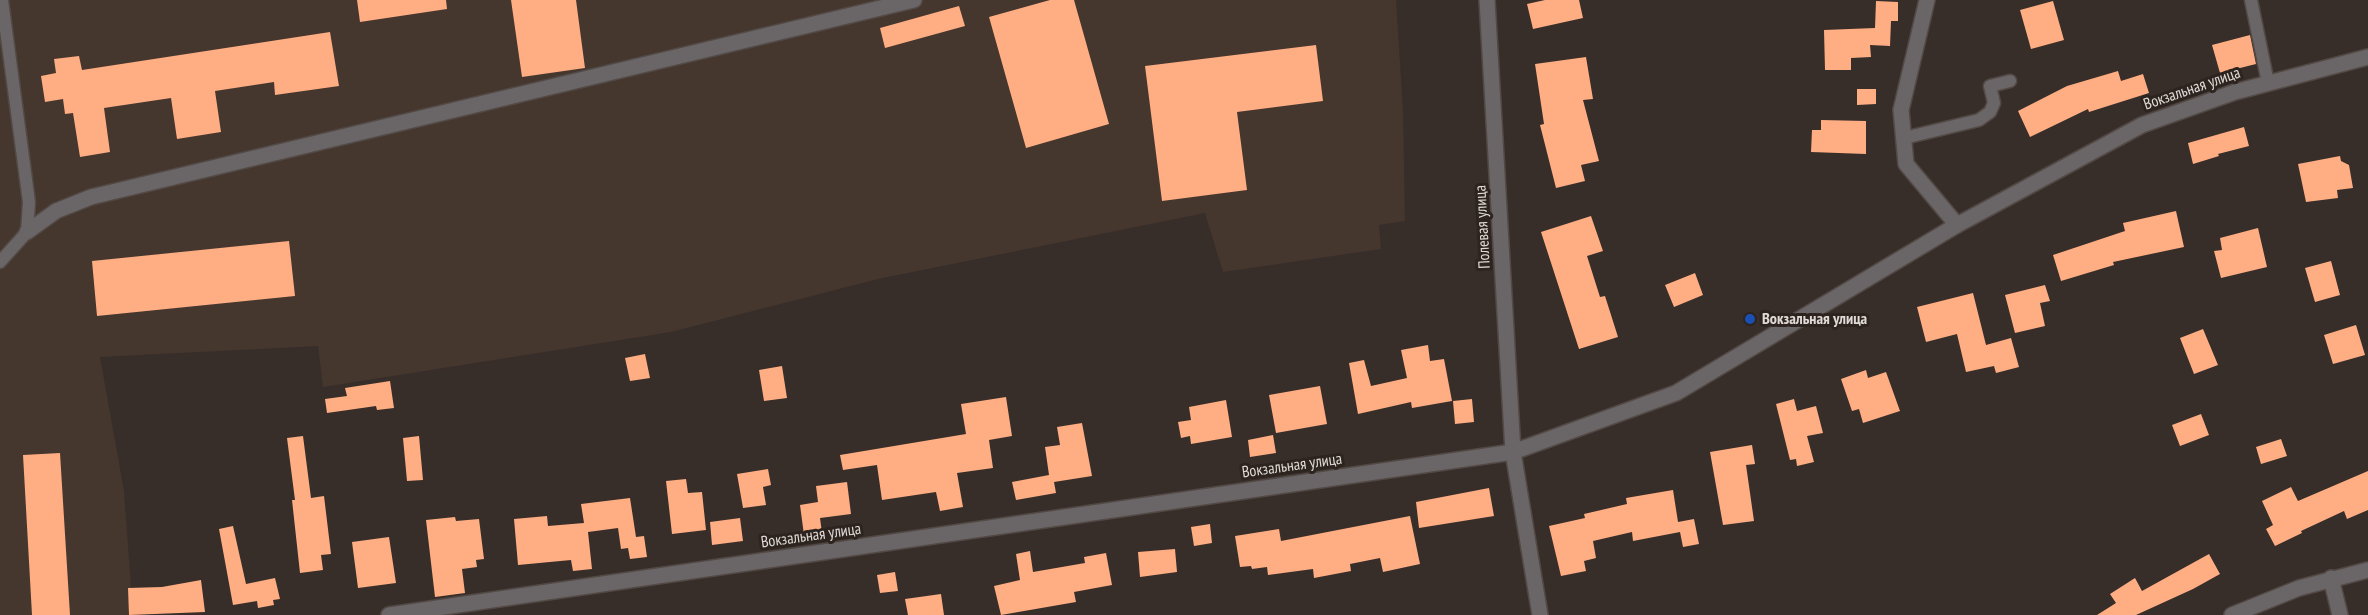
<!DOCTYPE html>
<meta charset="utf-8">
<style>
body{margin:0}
canvas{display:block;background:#372d29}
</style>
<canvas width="2368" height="615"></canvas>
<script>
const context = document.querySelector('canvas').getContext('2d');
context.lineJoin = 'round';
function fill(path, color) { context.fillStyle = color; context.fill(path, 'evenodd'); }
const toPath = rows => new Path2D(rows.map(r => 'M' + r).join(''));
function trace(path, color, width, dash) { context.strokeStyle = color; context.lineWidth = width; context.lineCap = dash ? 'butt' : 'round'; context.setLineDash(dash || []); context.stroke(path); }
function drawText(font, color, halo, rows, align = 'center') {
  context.font = font + ' "PT Sans Narrow",sans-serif'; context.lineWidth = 6; context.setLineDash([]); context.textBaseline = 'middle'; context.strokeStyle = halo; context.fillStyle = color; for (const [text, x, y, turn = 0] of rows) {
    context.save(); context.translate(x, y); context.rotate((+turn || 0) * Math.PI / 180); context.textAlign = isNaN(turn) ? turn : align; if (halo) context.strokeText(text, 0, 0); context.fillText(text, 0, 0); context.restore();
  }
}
fill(toPath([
 [0,0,1396,0,1403,111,1405,221,1379,225,1381,249,1223,272,1205,213,878,279,671,332,323,387,318,346,100,357,124,491,133,615,0,615]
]), '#45362e');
fill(toPath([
 [357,0,446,0,447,9,360,22],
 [511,0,576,0,585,68,522,77],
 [1050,0,1074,0,1109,124,1026,148,989,17],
 [1545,0,1579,0,1583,18,1533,29,1527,4],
 [1876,1,1898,2,1898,21,1891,21,1890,46,1870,45,1871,57,1851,58,1851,70,1825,70,1824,30,1875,28],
 [2053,1,2064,40,2031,49,2020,10],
 [959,6,965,26,885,48,880,28],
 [330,32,339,86,275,95,274,82,215,91,221,132,177,139,171,98,104,108,110,152,80,157,73,113,65,114,63,99,45,102,41,76,56,73,54,59,79,56,82,70],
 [2250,35,2256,64,2220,73,2212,45],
 [1316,45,1323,101,1237,112,1247,190,1162,201,1145,66],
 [1586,57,1593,99,1583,100,1599,161,1581,165,1585,181,1556,188,1540,125,1544,124,1535,64],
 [2118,71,2121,81,2143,74,2149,93,2089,112,2088,109,2030,137,2018,111,2067,86],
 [1857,89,1876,89,1876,104,1857,105],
 [1821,120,1866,121,1866,154,1811,152,1812,130,1821,130],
 [2244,127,2249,146,2218,154,2219,156,2193,164,2188,143],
 [2340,156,2341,161,2349,165,2353,188,2337,190,2338,198,2306,202,2298,164],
 [2176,211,2184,247,2113,262,2114,265,2061,281,2053,255,2125,231,2123,223],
 [1591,216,1603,251,1587,256,1600,297,1605,296,1618,337,1579,349,1541,232],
 [2258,228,2267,267,2221,278,2214,251,2222,250,2220,238],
 [289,241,295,296,97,316,92,261],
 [2331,261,2340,295,2315,302,2305,268],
 [1695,273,1703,295,1674,307,1665,285],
 [2045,285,2050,301,2040,303,2045,326,2015,333,2005,295],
 [1973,293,1986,345,2011,338,2019,367,1996,373,1994,366,1966,372,1957,334,1926,342,1917,307],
 [2356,325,2365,355,2333,364,2324,335],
 [2203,329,2218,365,2194,374,2180,338],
 [1428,345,1430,361,1444,359,1452,401,1412,408,1411,402,1358,414,1349,363,1364,360,1371,386,1407,378,1401,350],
 [645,354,650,378,630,381,625,358],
 [782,366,787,398,764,401,759,370],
 [1866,370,1868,378,1886,372,1900,411,1863,423,1859,409,1852,411,1841,379],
 [390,381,394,408,377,410,376,406,327,413,325,399,347,396,345,388],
 [1320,386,1327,424,1276,433,1269,395],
 [1006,397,1012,436,989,440,993,468,957,473,963,507,940,511,936,492,882,500,877,465,843,470,840,455,966,434,961,404],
 [1472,399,1474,422,1455,424,1453,401],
 [1794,399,1797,411,1816,406,1823,433,1807,436,1814,462,1797,466,1796,459,1790,460,1776,404],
 [1226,400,1232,437,1191,444,1190,436,1181,438,1178,422,1191,420,1189,407],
 [2201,414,2209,435,2180,446,2172,425],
 [1082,423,1092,476,1054,482,1056,493,1016,500,1012,482,1049,475,1045,447,1060,445,1057,427],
 [1273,435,1276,453,1250,457,1248,440],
 [303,436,311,498,324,496,331,554,321,555,323,570,300,573,292,500,295,500,287,438],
 [419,436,423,480,407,481,403,438],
 [2281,439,2287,456,2261,464,2256,447],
 [1752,445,1755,464,1746,465,1754,521,1723,525,1710,452],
 [60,453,70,615,32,615,23,455],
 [768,469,771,485,763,487,766,505,743,508,737,474],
 [2368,471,2368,510,2347,519,2344,511,2301,531,2302,533,2275,546,2266,529,2273,525,2262,501,2291,487,2298,501],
 [686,479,688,493,702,492,706,530,672,534,666,481],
 [847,482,851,514,820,518,822,533,804,535,800,505,818,502,816,486],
 [1489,488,1494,516,1419,528,1416,502],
 [1673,490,1678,522,1694,519,1699,544,1683,547,1680,532,1633,541,1632,532,1593,541,1596,558,1584,561,1586,571,1561,576,1549,526,1585,518,1584,514,1627,504,1626,498],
 [630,498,636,537,644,536,647,557,630,559,628,548,621,549,618,528,588,532,592,569,573,571,571,560,518,565,514,519,547,516,548,526,584,523,581,504],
 [1410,516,1420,564,1383,572,1380,558,1350,564,1351,571,1314,578,1313,569,1268,575,1267,567,1252,569,1251,566,1240,567,1235,536,1279,529,1281,541],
 [455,517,456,521,479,519,484,559,476,560,477,567,462,569,465,593,435,597,426,520],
 [740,518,743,541,712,545,710,522],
 [1210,524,1212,543,1194,546,1191,527],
 [233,526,246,584,275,578,280,599,273,600,274,605,258,608,257,601,233,605,219,529],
 [389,537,396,583,358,588,352,542],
 [1175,549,1177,572,1140,577,1138,552],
 [1030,551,1033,572,1085,563,1084,557,1106,553,1112,585,1074,592,1076,602,1001,615,994,586,1020,580,1016,554],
 [2209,554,2220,574,2193,589,2136,615,2097,615,2116,603,2110,594,2135,578,2142,591],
 [895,572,898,591,880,593,877,575],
 [201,580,205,612,129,615,128,588,162,587],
 [941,594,944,615,908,615,905,599]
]), '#ffad83');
const service = toPath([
 [2251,0,2268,83],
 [1904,138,1979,120,1990,112,1994,103,1990,86,2010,81],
 [0,262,27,232,29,202,2,0]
]);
const minor = toPath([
 [1487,0,1513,452,1540,615],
 [1927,0,1901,110,1906,164,1957,225],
 [27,232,56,211,91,197,914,0],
 [2331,578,2340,615],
 [2232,615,2299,588,2368,570]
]);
const tertiary = toPath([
 [389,615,1513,452,1676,393,1957,225,2142,125,2235,92,2368,57]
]);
trace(service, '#524945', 15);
trace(minor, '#524945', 18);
trace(tertiary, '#524945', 18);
trace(service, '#6a6567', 12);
trace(minor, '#6a6567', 15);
trace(tertiary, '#6a6567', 15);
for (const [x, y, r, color] of [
 [1750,319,6,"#1a4fb4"]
]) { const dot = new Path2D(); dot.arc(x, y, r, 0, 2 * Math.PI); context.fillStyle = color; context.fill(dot); trace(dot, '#2d231f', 2); }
drawText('16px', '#e0dad7', '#2d231f', [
 ["Вокзальная улица",2192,89,-19],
 ["Полевая улица",1483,227,-93],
 ["Вокзальная улица",1292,466,-8],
 ["Вокзальная улица",811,536,-8]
]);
drawText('bold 16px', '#e0dad7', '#2d231f', [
 ["Вокзальная улица",1762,319]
], 'left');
</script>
